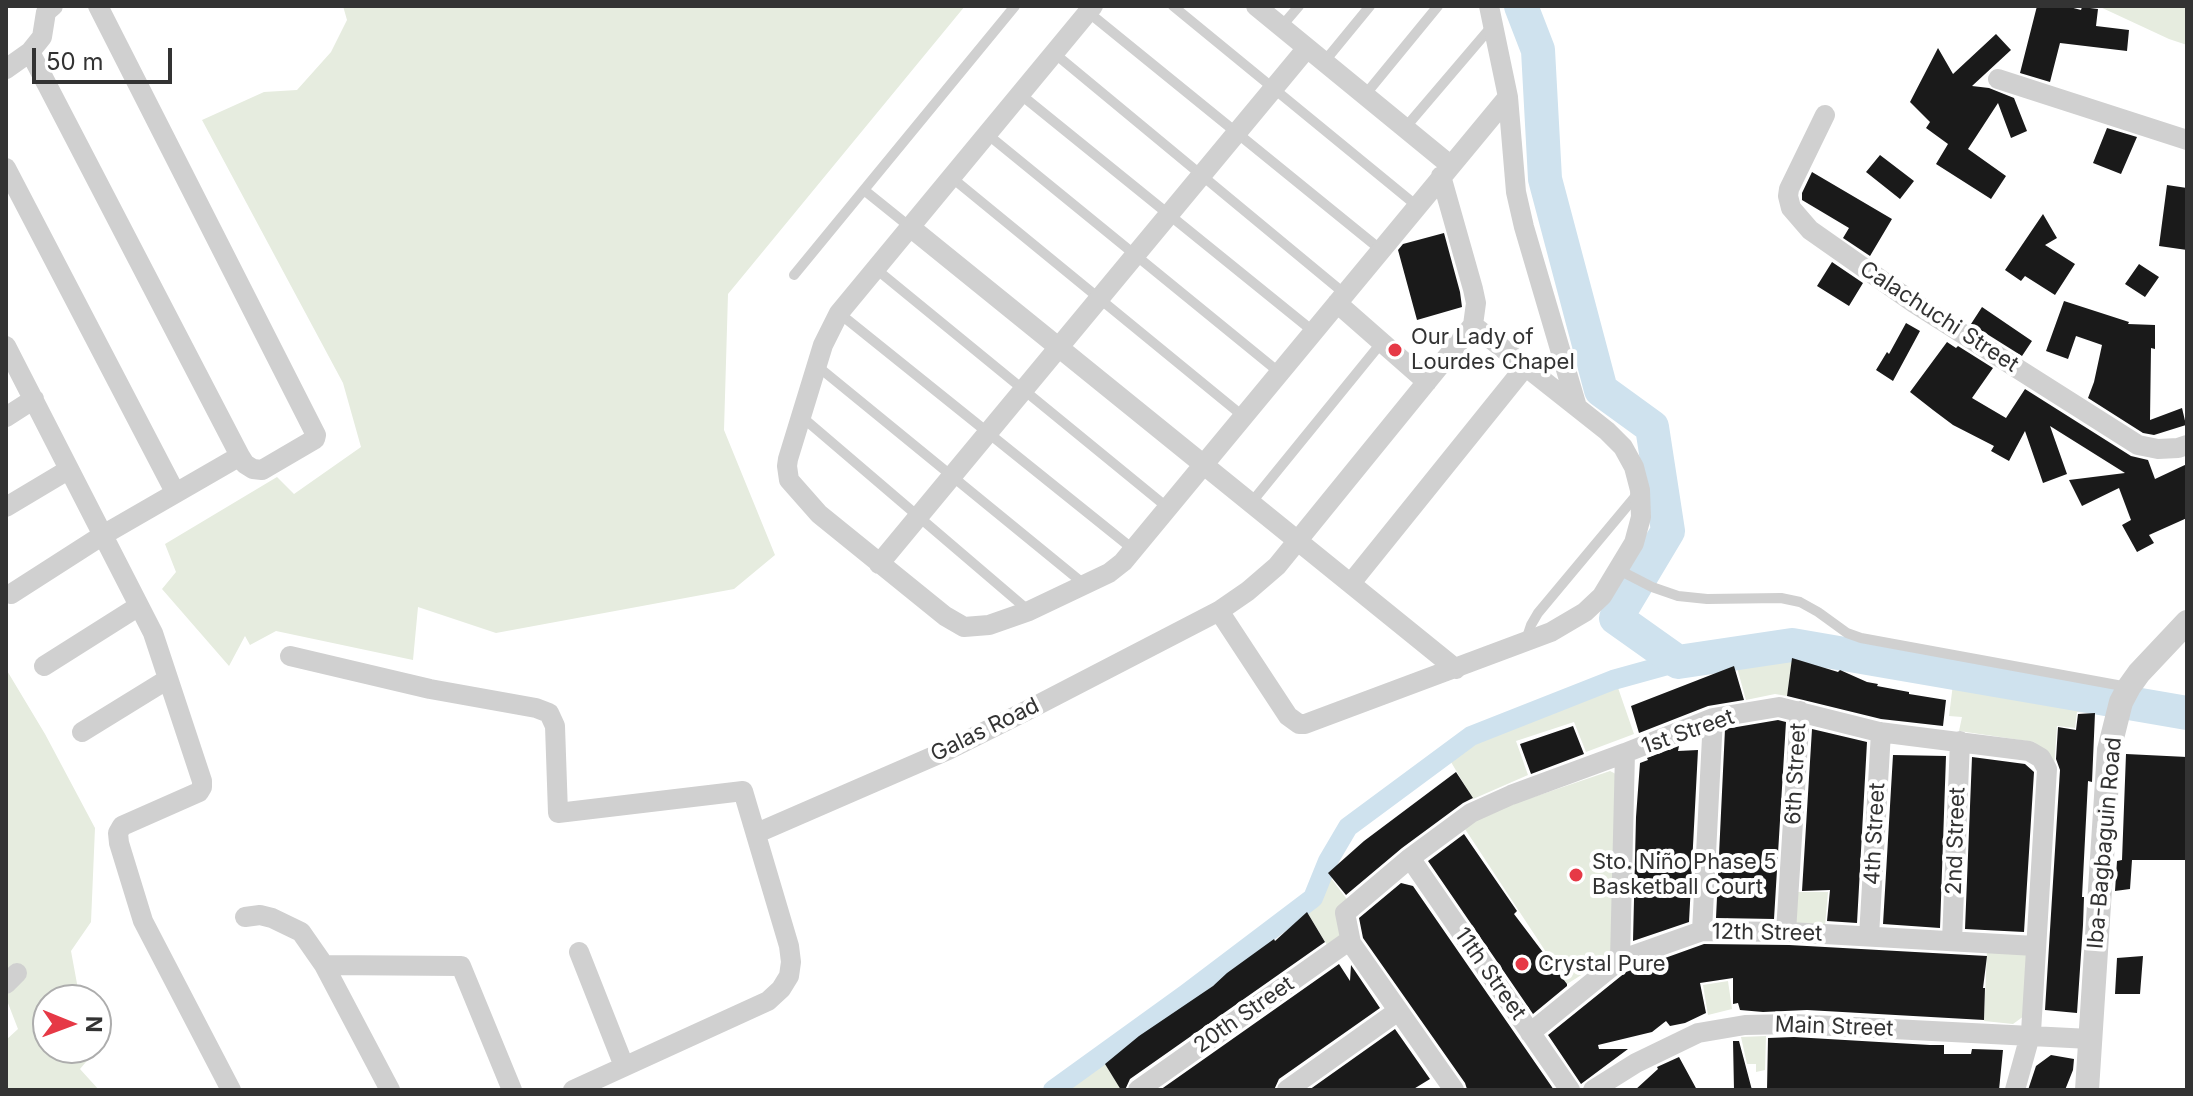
<!DOCTYPE html>
<meta charset="utf-8">
<style>
body{margin:0}
#map{position:relative;width:2193px;height:1096px;overflow:hidden;background:#fff;font-family:Inter,sans-serif}
canvas{display:block}
.frame{position:absolute;inset:0;border:8px solid #333;pointer-events:none}
.north{position:absolute;left:32px;top:984px;width:80px;height:80px;box-sizing:border-box;background:#fff;border:2px solid #adadad;border-radius:50%;rotate:91deg;font-size:22px;font-weight:700;line-height:32px;text-align:center;color:#333}
.north::after{content:'';display:block;margin:auto;width:28px;height:36px;background:#e63946;clip-path:polygon(50% 0,100% 100%,50% 72%,0 100%)}
.scale{position:absolute;left:32px;top:48px;width:140px;height:36px;box-sizing:border-box;border:4px solid #333;border-top:0;padding-left:10px;font-size:24px;line-height:28px;white-space:nowrap;color:#333;-webkit-text-stroke:6px #fff;paint-order:stroke}
</style>
<div id="map">
<canvas width="2193" height="1096"></canvas>
<div class="frame"></div>
<div class="north">N</div>
<div class="scale">50 m</div>
</div>
<script>
const context = document.querySelector('canvas').getContext('2d');
context.lineJoin = 'round';
function fill(path, color) { context.fillStyle = color; context.fill(path, 'evenodd'); }
const toPath = rows => new Path2D(rows.map(r => 'M' + r).join(''));
function trace(path, color, width, dash) { context.strokeStyle = color; context.lineWidth = width; context.lineCap = dash ? 'butt' : 'round'; context.setLineDash(dash || []); context.stroke(path); }
function drawText(font, color, halo, rows, align = 'center') {
  context.font = font + ' Inter,sans-serif'; context.lineWidth = 8; context.setLineDash([]); context.textBaseline = 'middle'; context.strokeStyle = halo; context.fillStyle = color; for (const [text, x, y, turn = 0] of rows) {
    context.save(); context.translate(x, y); context.rotate((+turn || 0) * Math.PI / 180); context.textAlign = isNaN(turn) ? turn : align; if (halo) context.strokeText(text, 0, 0); context.fillText(text, 0, 0); context.restore();
  }
}
fill(toPath([
 [343,6,965,6,728,294,724,430,775,555,734,589,496,633,418,607,413,660,276,631,250,645,245,636,229,666,162,589,176,572,165,544,277,477,294,494,361,447,343,383,202,120,264,92,297,90,331,52,347,20],
 [2098,6,2187,6,2187,45,2169,39],
 [1764,653,1793,653,1787,696,1775,694,1746,700,1736,664],
 [6,669,45,734,95,828,91,922,71,951,80,1000,48,1000,48,1048,89,1048,91,1056,80,1069,99,1090,6,1090,6,1040,18,1029,6,998],
 [1954,676,2104,702,2098,713,2077,712,2075,728,2057,726,2054,767,2034,742,1959,731,1962,717,1949,716],
 [1616,682,1634,734,1586,752,1574,722,1516,741,1528,775,1473,799,1448,757,1474,739],
 [1610,771,1616,774,1613,950,1608,958,1599,964,1567,984,1465,829,1477,819,1516,803],
 [1327,873,1349,902,1343,937,1327,945,1304,907,1315,899],
 [1795,892,1828,892,1825,926,1792,926],
 [1987,951,2027,955,2024,1016,2013,1024,1984,1021],
 [1728,981,1732,1009,1708,1015,1703,985],
 [1766,1036,1765,1070,1756,1072,1756,1064,1747,1064,1741,1037],
 [1105,1063,1121,1090,1068,1090]
]), '#e6ecdf');
trace(toPath([
 [1053,1090,1186,994,1313,898,1328,861,1348,827,1471,736,1613,680,1678,662]
]), '#cfe2ee', 20);
trace(toPath([
 [1521,6,1538,50,1545,179,1601,390,1652,427,1668,531,1616,618,1678,662,1792,645,2187,713]
]), '#cfe2ee', 34);
fill(toPath([
 [2037,6,2066,6,2081,10,2082,7,2098,9,2096,26,2129,30,2127,51,2060,43,2050,82,2020,73],
 [1996,34,2011,50,1972,86,1989,88,2014,98,2027,131,2011,138,1998,103,1968,149,2006,176,1991,199,1936,164,1948,144,1926,128,1930,122,1910,102,1938,48,1953,74],
 [2107,128,2137,137,2121,174,2093,163],
 [1880,155,1914,181,1900,199,1866,172],
 [1812,172,1892,219,1870,256,1843,238,1849,228,1802,200,1802,193],
 [2167,185,2187,188,2187,250,2159,246],
 [2043,214,2057,238,2045,245,2075,264,2055,295,2025,276,2021,281,2005,270],
 [1444,233,1460,292,1462,307,1417,320,1398,250,1403,244],
 [1832,262,1863,283,1849,306,1817,286],
 [2139,264,2159,277,2145,297,2125,284],
 [2064,301,2129,322,2128,324,2155,325,2155,349,2151,348,2150,420,2182,408,2186,425,2154,435,2143,433,2088,398,2094,382,2102,345,2076,336,2068,359,2046,351],
 [1982,307,2032,341,2022,356,1971,324],
 [1906,323,1920,331,1893,381,1876,370,1887,352,1889,354],
 [1947,342,1956,348,1958,346,1993,368,1972,398,2006,418,2025,389,2131,456,2148,460,2155,479,2187,464,2187,518,2149,535,2154,543,2137,552,2122,525,2131,520,2119,488,2082,506,2069,480,2125,473,2050,426,2067,474,2043,483,2025,431,2009,461,1991,451,1994,446,1953,425,1933,410,1910,392],
 [1792,658,1838,672,1840,670,1867,682,1878,684,1877,686,1909,692,1909,694,1946,700,1943,726,1881,719,1787,696],
 [1734,666,1744,700,1708,706,1639,733,1631,706],
 [2095,713,2092,782,2088,781,2082,897,2084,897,2083,925,2077,1013,2045,1010,2060,770,2056,759,2058,727,2076,730,2078,714],
 [1778,720,1786,722,1774,919,1716,918,1725,729],
 [1573,726,1584,754,1531,774,1520,744],
 [1812,729,1867,742,1857,923,1827,921,1830,890,1802,891],
 [1679,746,1678,751,1698,750,1689,922,1633,941,1636,817,1640,763,1648,760,1647,758],
 [2126,754,2187,757,2187,860,2132,860,2130,889,2115,891,2117,861,2122,860],
 [1893,755,1946,756,1940,928,1883,924],
 [1972,757,2025,764,2034,772,2024,932,1965,929],
 [1456,772,1473,798,1463,803,1402,848,1346,895,1328,873,1364,841],
 [1464,834,1517,911,1514,914,1567,984,1567,986,1533,1014,1428,861],
 [1401,883,1413,886,1554,1090,1467,1089,1465,1083,1363,938,1359,918],
 [1307,912,1325,942,1130,1079,1125,1090,1121,1090,1105,1064,1139,1036,1213,986,1227,973,1274,939,1275,941],
 [1704,944,1789,945,1987,956,1983,988,1985,988,1984,1020,1807,1010,1763,1012,1740,1010,1738,1003,1733,1004,1733,978,1700,983,1706,1013,1685,1023,1670,1026,1666,1021,1652,1032,1598,1045,1599,1049,1628,1049,1581,1084,1548,1035,1626,972],
 [2143,956,2140,994,2115,994,2117,958],
 [1339,964,1350,981,1351,965,1380,1008,1279,1079,1274,1090,1160,1090],
 [1395,1029,1430,1079,1412,1090,1309,1090],
 [1794,1037,1930,1045,1944,1045,1944,1054,1971,1054,1972,1049,2003,1050,1999,1090,1767,1090,1768,1038],
 [1733,1041,1739,1041,1752,1090,1734,1090],
 [2051,1055,2074,1059,2073,1070,2065,1090,2028,1090,2036,1066],
 [1679,1057,1697,1090,1635,1090,1658,1069,1657,1067]
]), '#1a1a1a');
trace(toPath([
 [1173,6,1417,206],
 [1088,12,1381,250],
 [1281,27,1299,6],
 [1054,53,1345,294],
 [1324,62,1370,6],
 [1020,94,1314,332],
 [1365,95,1438,6],
 [1405,128,1492,26],
 [987,134,1280,373],
 [951,177,1244,417],
 [864,190,910,227],
 [876,269,1168,508],
 [794,275,1015,6],
 [839,313,1134,550],
 [816,365,1084,584],
 [802,417,1029,611],
 [1251,503,1382,342],
 [1619,570,1652,587,1678,596,1707,599,1781,598,1800,602,1818,612,1847,633,1861,638,2128,687],
 [1526,640,1531,625,1538,613,1639,492]
]), '#d0d0d0', 10);
trace(toPath([
 [1093,6,839,313,823,345,788,459,787,466,789,480,819,514,945,616,964,627,989,625,1029,611,1109,573,1123,562,1508,97],
 [1256,6,1450,165],
 [1489,6,1508,97,1516,192,1524,227,1577,407],
 [30,52,240,456],
 [6,69,30,52,42,37,46,12,53,6],
 [1998,79,2187,140],
 [1825,115,1789,189,1788,196,1791,208,1810,230,1914,303,2138,445,2158,449,2178,448,2187,445],
 [6,168,175,492],
 [910,227,1456,669],
 [1337,303,1427,382],
 [6,346,153,633,202,781,202,787,199,792,122,826,118,833,119,843,143,921,231,1090],
 [6,417,34,399],
 [6,507,68,470],
 [879,564,1307,48],
 [1351,583,1525,367],
 [11,594,103,535,240,456,245,464,253,469,262,470,315,439,316,435,98,6],
 [1219,611,1288,716,1299,724,1305,724,1551,632,1585,612,1602,596,1634,543,1641,517,1640,490,1634,467,1623,447,1607,431,1473,325],
 [290,656,430,689,536,708,549,713,555,726,558,813,743,791,789,946,791,962,789,976,781,989,768,1001,573,1090],
 [44,666,139,606],
 [82,732,168,679],
 [757,833,948,750,1026,711,1219,611,1248,591,1277,566,1473,325,1476,303,1473,289,1441,176],
 [1410,858,1570,1090],
 [245,917,260,915,272,918,301,932,324,965],
 [1702,931,1713,718],
 [1786,932,1800,711],
 [1869,936,1881,732],
 [1952,941,1960,741],
 [579,952,624,1066],
 [1620,960,1625,753],
 [6,984,17,973],
 [1530,1033,1620,960,1702,931,1789,932,2035,946],
 [390,1090,324,965,461,966,512,1090],
 [1138,1090,1350,940],
 [1287,1090,1398,1011],
 [1454,1090,1351,943,1345,913,1410,858,1471,813,1511,795,1625,753,1713,718,1779,707,1879,732,2029,751,2041,758,2047,769,2031,1032,2015,1090],
 [1593,1090,1636,1063,1698,1033,1745,1025,1794,1024,2090,1039]
]), '#d0d0d0', 20);
trace(toPath([
 [2087,1090,2109,750,2121,702,2129,687,2139,673,2187,622]
]), '#d0d0d0', 24);
for (const [x, y, r, color] of [
 [1395,350,8,"#e63946"],
 [1576,875,8,"#e63946"],
 [1522,964,8,"#e63946"]
]) { const dot = new Path2D(); dot.arc(x, y, r, 0, 2 * Math.PI); context.fillStyle = color; context.fill(dot); trace(dot, '#fff', 3); }
drawText('22px', '#333', '#fff', [
 ["Calachuchi Street",1939,317,33],
 ["Galas Road",985,730,-26],
 ["1st Street",1688,732,-19],
 ["6th Street",1796,774,-87],
 ["4th Street",1875,834,-87],
 ["2nd Street",1956,841,-88],
 ["Iba-Bagbaguin Road",2105,843,-85],
 ["12th Street",1767,933,1],
 ["11th Street",1490,974,55],
 ["20th Street",1244,1015,-35],
 ["Main Street",1834,1027,2]
]);
drawText('22px', '#333', '#fff', [
 ["Our Lady of",1411,337],
 ["Lourdes Chapel",1411,362],
 ["Sto. Niño Phase 5",1592,862],
 ["Basketball Court",1592,887],
 ["Crystal Pure",1538,964]
], 'left');
</script>
